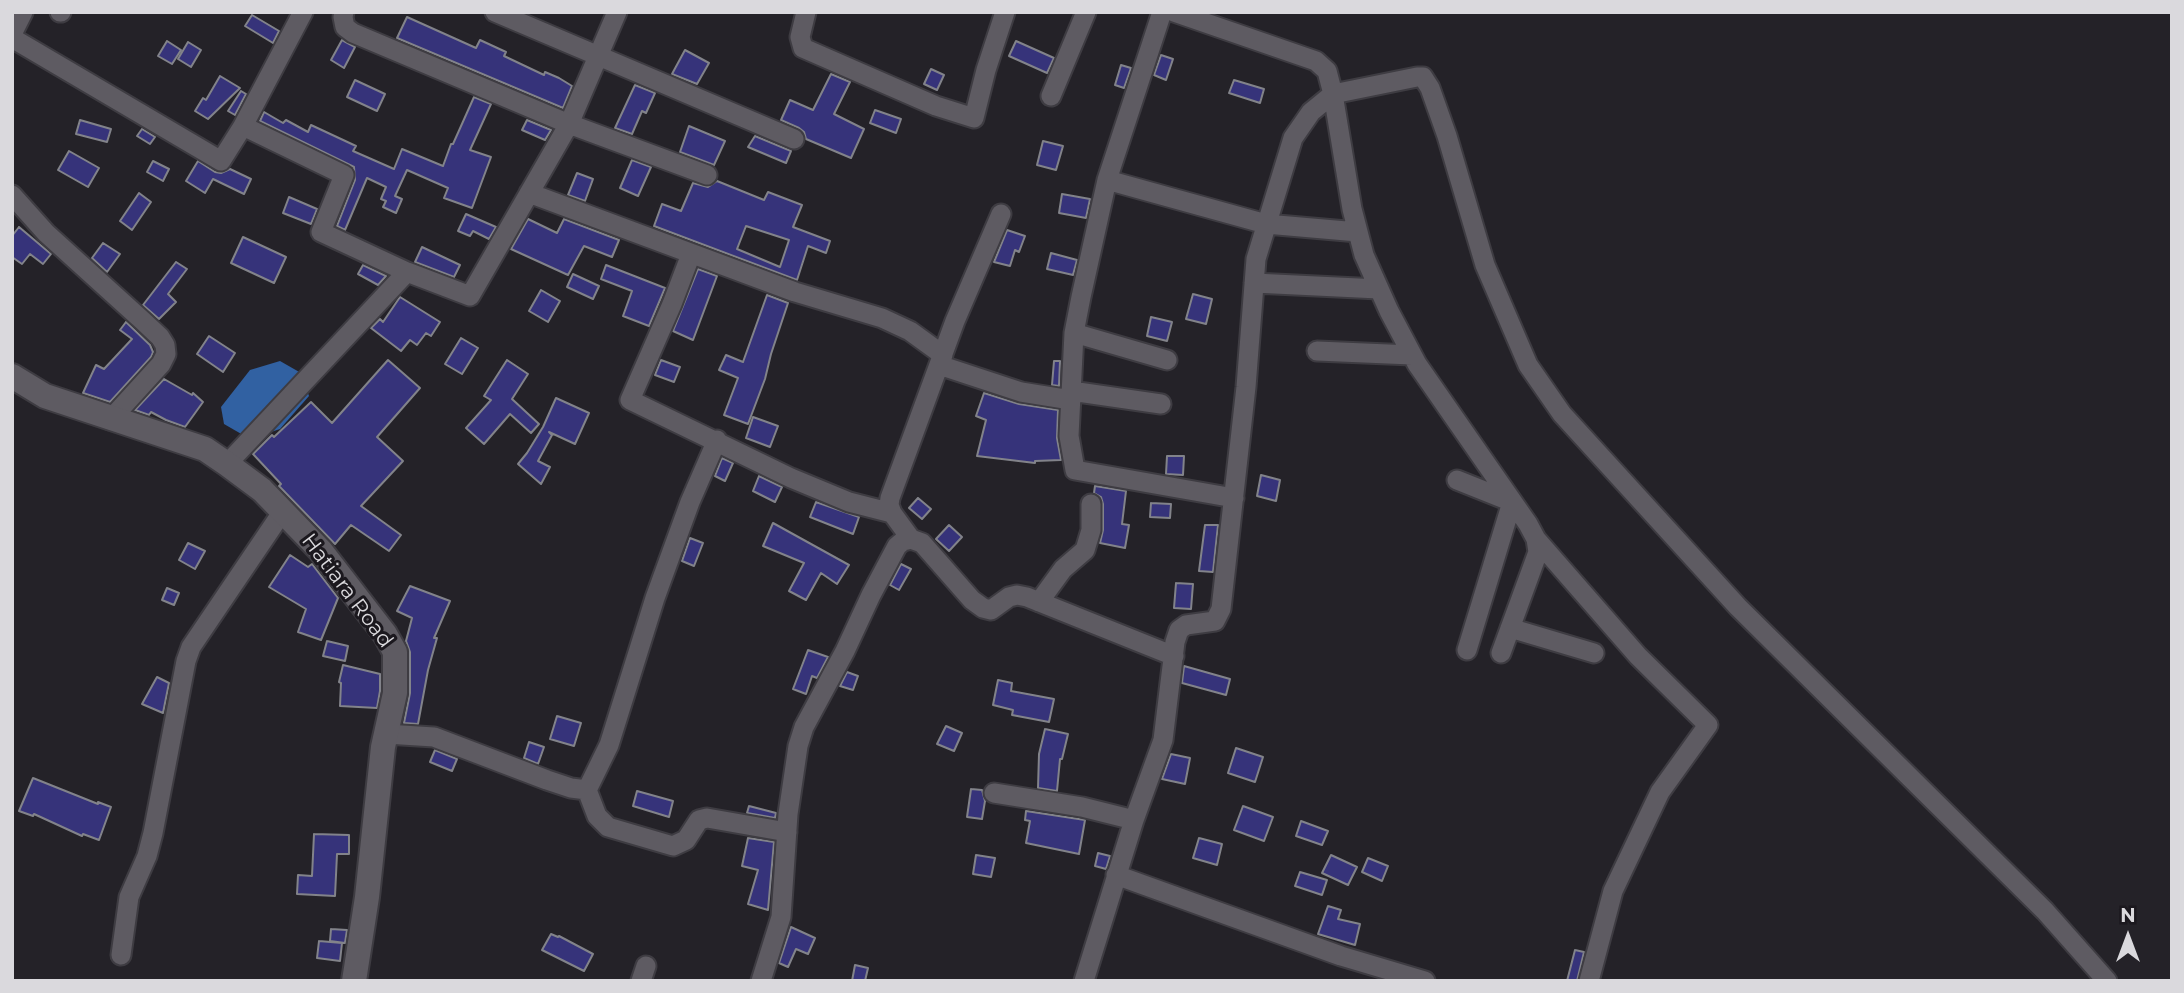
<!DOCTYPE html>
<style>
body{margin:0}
#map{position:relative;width:2184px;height:993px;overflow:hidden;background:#242228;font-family:Montserrat,sans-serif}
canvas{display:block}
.frame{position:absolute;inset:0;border:14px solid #dad9dd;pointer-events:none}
.north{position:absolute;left:2093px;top:902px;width:70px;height:70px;-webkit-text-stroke:5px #1b181e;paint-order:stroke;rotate:0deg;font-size:19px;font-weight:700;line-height:28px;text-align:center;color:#dad9dd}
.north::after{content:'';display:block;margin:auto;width:24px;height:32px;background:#dad9dd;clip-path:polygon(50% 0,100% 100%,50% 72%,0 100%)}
</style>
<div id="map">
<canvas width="2184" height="993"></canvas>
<div class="frame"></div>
<div class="north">N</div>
</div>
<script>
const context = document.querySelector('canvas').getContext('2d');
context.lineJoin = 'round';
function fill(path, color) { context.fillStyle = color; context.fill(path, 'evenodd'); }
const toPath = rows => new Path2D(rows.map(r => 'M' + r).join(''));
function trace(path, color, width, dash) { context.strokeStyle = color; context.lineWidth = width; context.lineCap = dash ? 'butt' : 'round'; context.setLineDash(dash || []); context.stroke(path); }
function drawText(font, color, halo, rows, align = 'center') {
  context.font = font + ' Montserrat,sans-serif'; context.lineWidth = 6; context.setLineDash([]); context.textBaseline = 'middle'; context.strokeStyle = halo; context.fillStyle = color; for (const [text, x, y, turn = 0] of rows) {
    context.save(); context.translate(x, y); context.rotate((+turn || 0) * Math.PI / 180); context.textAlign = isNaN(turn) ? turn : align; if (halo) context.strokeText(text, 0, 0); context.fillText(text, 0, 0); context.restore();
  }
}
fill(toPath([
 [280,361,301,373,309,396,280,429,250,439,224,424,221,407,250,370]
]), '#3161a2');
const building = toPath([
 [252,15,279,31,273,43,245,26,252,15],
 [407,17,476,48,480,40,506,52,504,56,544,75,545,72,559,78,572,86,563,108,397,38,407,17],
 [342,40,355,47,344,68,331,60,342,40],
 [167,41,181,50,172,64,158,56,167,41],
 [1016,41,1054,58,1047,73,1009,56,1016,41],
 [188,42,201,50,191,67,178,59,188,42],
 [685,50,709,63,697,84,672,74,685,50],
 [1161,55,1173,59,1166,80,1154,75,1161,55],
 [1121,65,1131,68,1124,88,1115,85,1121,65],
 [931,69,944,75,937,90,924,84,931,69],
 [831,74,850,82,834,114,864,129,851,158,806,139,804,132,799,128,781,120,790,100,813,110,831,74],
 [220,76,240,88,208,119,195,111,203,98,206,100,220,76],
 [355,80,385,94,377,111,347,97,355,80],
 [1234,80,1264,89,1260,103,1229,93,1234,80],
 [635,85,655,93,646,113,642,111,632,134,615,128,635,85],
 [241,91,246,94,235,115,228,111,241,91],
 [474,97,491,104,470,150,491,157,472,208,444,198,448,188,407,170,395,196,402,199,396,213,383,207,386,201,381,199,386,187,367,178,345,230,337,226,355,180,354,167,260,121,264,112,283,123,286,120,308,132,311,125,356,146,353,151,394,169,402,149,443,166,451,144,453,144,474,97],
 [875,110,901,119,896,133,870,123,875,110],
 [80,120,111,129,107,142,76,134,80,120],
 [527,120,551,130,545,140,522,130,527,120],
 [689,126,725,141,714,165,680,152,689,126],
 [142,129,155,137,150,144,137,136,142,129],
 [755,136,791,151,786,163,748,147,755,136],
 [1043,141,1063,146,1056,170,1037,165,1043,141],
 [69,151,99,168,88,187,58,170,69,151],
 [632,160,651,167,638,196,620,188,632,160],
 [153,161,169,169,163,181,147,172,153,161],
 [198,161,215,172,221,173,230,169,251,179,244,194,213,179,205,193,186,181,198,161],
 [577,173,593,179,585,201,568,195,577,173],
 [717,181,764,200,768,192,802,205,793,227,830,241,826,253,808,246,797,280,654,226,662,204,681,211,693,183,708,187,717,181],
 [746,226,789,240,780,267,737,249,746,226],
 [139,193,151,202,132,230,120,221,139,193],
 [1062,194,1090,199,1086,218,1059,213,1062,194],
 [289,197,317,209,311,224,283,213,289,197],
 [466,214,496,227,489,239,473,231,470,236,458,231,466,214],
 [528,219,557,233,564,219,619,240,612,257,584,246,568,275,511,249,528,219],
 [19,227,51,254,43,264,30,254,22,264,12,257,12,236,19,227],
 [1007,230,1025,236,1019,252,1015,250,1010,266,994,262,1007,230],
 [243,237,286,257,274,283,231,263,243,237],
 [103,243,120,254,107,272,92,258,103,243],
 [422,247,460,265,454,277,415,262,422,247],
 [1051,253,1077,260,1073,275,1047,269,1051,253],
 [176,262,187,269,168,294,176,302,159,319,143,305,176,262],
 [363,265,386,276,378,285,358,274,363,265],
 [606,265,665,288,649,326,623,316,632,291,601,279,606,265],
 [698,269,717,276,693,340,673,331,698,269],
 [573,274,599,286,593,299,567,287,573,274],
 [541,290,560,301,548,322,529,311,541,290],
 [1193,294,1212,299,1206,324,1186,319,1193,294],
 [767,295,788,303,771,354,765,379,748,424,724,415,738,378,719,370,726,355,743,362,767,295],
 [400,297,440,322,431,336,426,333,417,345,410,340,401,351,371,328,380,319,383,322,400,297],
 [1151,317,1172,322,1167,341,1147,336,1151,317],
 [126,322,150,345,153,352,151,357,110,402,83,393,96,365,104,369,132,339,120,330,126,322],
 [209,336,235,353,223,372,197,354,209,336],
 [461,338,478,348,462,374,445,364,461,338],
 [388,360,420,388,377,437,403,461,361,506,401,535,389,551,351,525,335,544,279,486,281,484,253,454,272,435,274,437,311,402,332,423,388,360],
 [507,360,528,374,512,399,539,424,531,433,510,414,484,444,466,428,491,400,484,396,507,360],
 [661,360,680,367,674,382,655,375,661,360],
 [1054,361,1060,361,1059,386,1052,385,1054,361],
 [164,379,192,395,193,393,203,402,185,427,166,420,151,412,149,415,135,410,164,379],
 [984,393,1019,404,1058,410,1057,438,1061,460,1035,461,1035,463,977,456,986,420,976,416,984,393],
 [556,398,589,413,575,444,549,432,552,435,538,461,550,467,541,484,518,464,527,453,543,427,556,398],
 [753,417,778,426,770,447,746,438,753,417],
 [1167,456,1184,456,1183,475,1166,474,1167,456],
 [722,458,733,463,725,481,715,476,722,458],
 [1261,475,1280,480,1276,501,1257,496,1261,475],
 [759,476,782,487,775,502,753,491,759,476],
 [1095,486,1126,491,1122,524,1129,525,1125,548,1100,543,1103,530,1103,504,1101,497,1094,493,1095,486],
 [918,498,931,509,922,519,909,508,918,498],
 [816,502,859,517,853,534,810,517,816,502],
 [1151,503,1171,504,1170,518,1150,517,1151,503],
 [773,523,849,565,837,584,821,573,806,600,789,591,804,563,763,546,773,523],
 [949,525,962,537,949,551,936,539,949,525],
 [1205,525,1218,525,1213,572,1199,571,1205,525],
 [690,538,703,543,694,566,682,561,690,538],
 [188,543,205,551,195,569,179,560,188,543],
 [290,555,308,567,312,564,338,598,321,640,298,632,306,609,269,587,290,555],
 [901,564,911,569,899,590,890,585,901,564],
 [1176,583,1193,584,1191,609,1174,608,1176,583],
 [410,586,450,601,434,638,437,638,428,670,418,724,404,723,410,693,410,652,406,641,412,618,397,611,410,586],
 [167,588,179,593,174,605,162,600,167,588],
 [327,641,348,646,345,661,323,656,327,641],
 [808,650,828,657,817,678,812,676,806,694,793,689,808,650],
 [343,665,380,674,380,691,377,708,340,706,341,683,339,682,343,665],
 [1184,666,1230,679,1226,695,1182,683,1184,666],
 [847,672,858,676,853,690,840,686,847,672],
 [157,677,169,683,163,713,142,704,157,677],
 [998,680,1012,683,1011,691,1054,699,1049,722,1012,715,1013,710,993,705,998,680],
 [557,716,581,723,574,746,550,739,557,716],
 [946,726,962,733,954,751,937,744,946,726],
 [1045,729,1068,734,1062,759,1060,759,1057,791,1038,788,1039,754,1045,729],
 [529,742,544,747,538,764,524,758,529,742],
 [1236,748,1263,757,1255,782,1228,773,1236,748],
 [435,750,457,759,452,771,430,762,435,750],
 [1171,754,1190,758,1185,784,1162,779,1171,754],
 [33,778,98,804,98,802,111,807,99,840,83,834,82,836,34,814,33,816,19,811,33,778],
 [971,789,982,790,985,801,982,819,967,817,971,789],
 [637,791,673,801,669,817,633,806,637,791],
 [749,806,776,813,775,818,747,813,749,806],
 [1243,806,1273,817,1264,841,1234,830,1243,806],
 [1026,811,1085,820,1079,854,1026,843,1030,821,1025,820,1026,811],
 [1301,821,1328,831,1322,845,1296,836,1301,821],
 [314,834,349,835,349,854,337,854,335,896,297,894,298,875,312,876,314,834],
 [748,838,774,842,768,910,748,904,758,870,742,866,748,838],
 [1199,838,1222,844,1217,865,1193,858,1199,838],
 [1098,853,1110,856,1106,869,1095,866,1098,853],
 [976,855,995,858,991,877,973,874,976,855],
 [1331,855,1357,867,1348,885,1322,873,1331,855],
 [1368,858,1388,866,1382,881,1362,872,1368,858],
 [1300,872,1327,880,1322,895,1295,886,1300,872],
 [1328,906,1341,910,1338,919,1360,924,1355,945,1318,934,1328,906],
 [791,927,815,938,808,954,796,949,788,967,779,963,791,927],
 [331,929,347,930,345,943,330,941,331,929],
 [551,934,558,937,559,936,593,954,584,971,542,950,551,934],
 [319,941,342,943,340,961,317,958,319,941],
 [1575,950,1584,952,1577,981,1567,981,1575,950],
 [855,965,868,968,865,981,852,981,855,965]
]);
fill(building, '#36337a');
trace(building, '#82838a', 2);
const minor = toPath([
 [60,12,61,12],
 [303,12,243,126,344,175,321,232,407,272],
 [344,12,343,17,345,27,353,33,569,124,707,175],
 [495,12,794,139],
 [806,12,800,37,803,48,936,106,974,118,986,70,1005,12],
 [1162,12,1107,180,1081,297,1074,333,1069,436,1075,470,1234,498],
 [1174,12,1316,61,1327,71,1333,94,1352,209,1364,255,1389,311,1417,364,1528,524,1536,539,1538,552,1501,653],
 [12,34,23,12],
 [12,38,221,161,243,126],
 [1051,96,1086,12],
 [1107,180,1266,224,1358,232],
 [529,193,795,292,882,318,910,331,943,355],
 [12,195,46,233,143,321,160,337,165,345,166,354,161,364,110,420],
 [691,254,672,304,630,400,791,478,849,502,892,513],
 [1254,283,1379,289],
 [1074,333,1167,360],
 [1317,351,1412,355],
 [939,365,1021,392,1071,400],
 [1071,391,1161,404],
 [717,440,690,502,655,598,609,745,587,790,597,816,608,827,673,846,686,840,699,820,707,818,787,832],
 [227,464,407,272,470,296,569,124,617,12],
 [1457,480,1512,502,1467,650],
 [911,539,892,513,889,505,890,498,955,321,1001,214],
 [1536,539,1638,656,1708,725,1660,792,1613,891,1589,981],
 [1039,602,1063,569,1085,550,1091,530,1091,504],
 [1510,628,1594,653],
 [386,734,434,737,547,780,571,788,587,790],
 [994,793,1082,807,1134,820],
 [1116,875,1341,956,1425,981],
 [121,955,129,897,147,856,153,833,186,661,191,647,283,511],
 [641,981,646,966],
 [761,981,781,917,788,814,798,746,804,727,845,651,871,595,897,546,903,541,911,539,922,543,972,600,983,608,991,610,1009,597,1017,595,1027,597,1174,656],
 [1084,981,1134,820,1163,740,1175,642,1179,630,1186,625,1215,621,1221,609,1246,387,1256,259,1293,138,1311,112,1333,94,1417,77,1423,77,1430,88,1447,136,1485,265,1528,365,1562,414,1738,607,2045,911,2107,981]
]);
const tertiary = toPath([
 [12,376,45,396,205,449,227,464,262,490,321,551,385,634,395,652,395,693,383,747,367,897,354,981]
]);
trace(minor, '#3e3c42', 23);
trace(tertiary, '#3e3c42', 28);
trace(minor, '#5e5b62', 19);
trace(tertiary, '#5e5b62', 24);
drawText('21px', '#dad9dd', '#1b181e', [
 ["Hatiara Road",347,591,53]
]);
</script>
